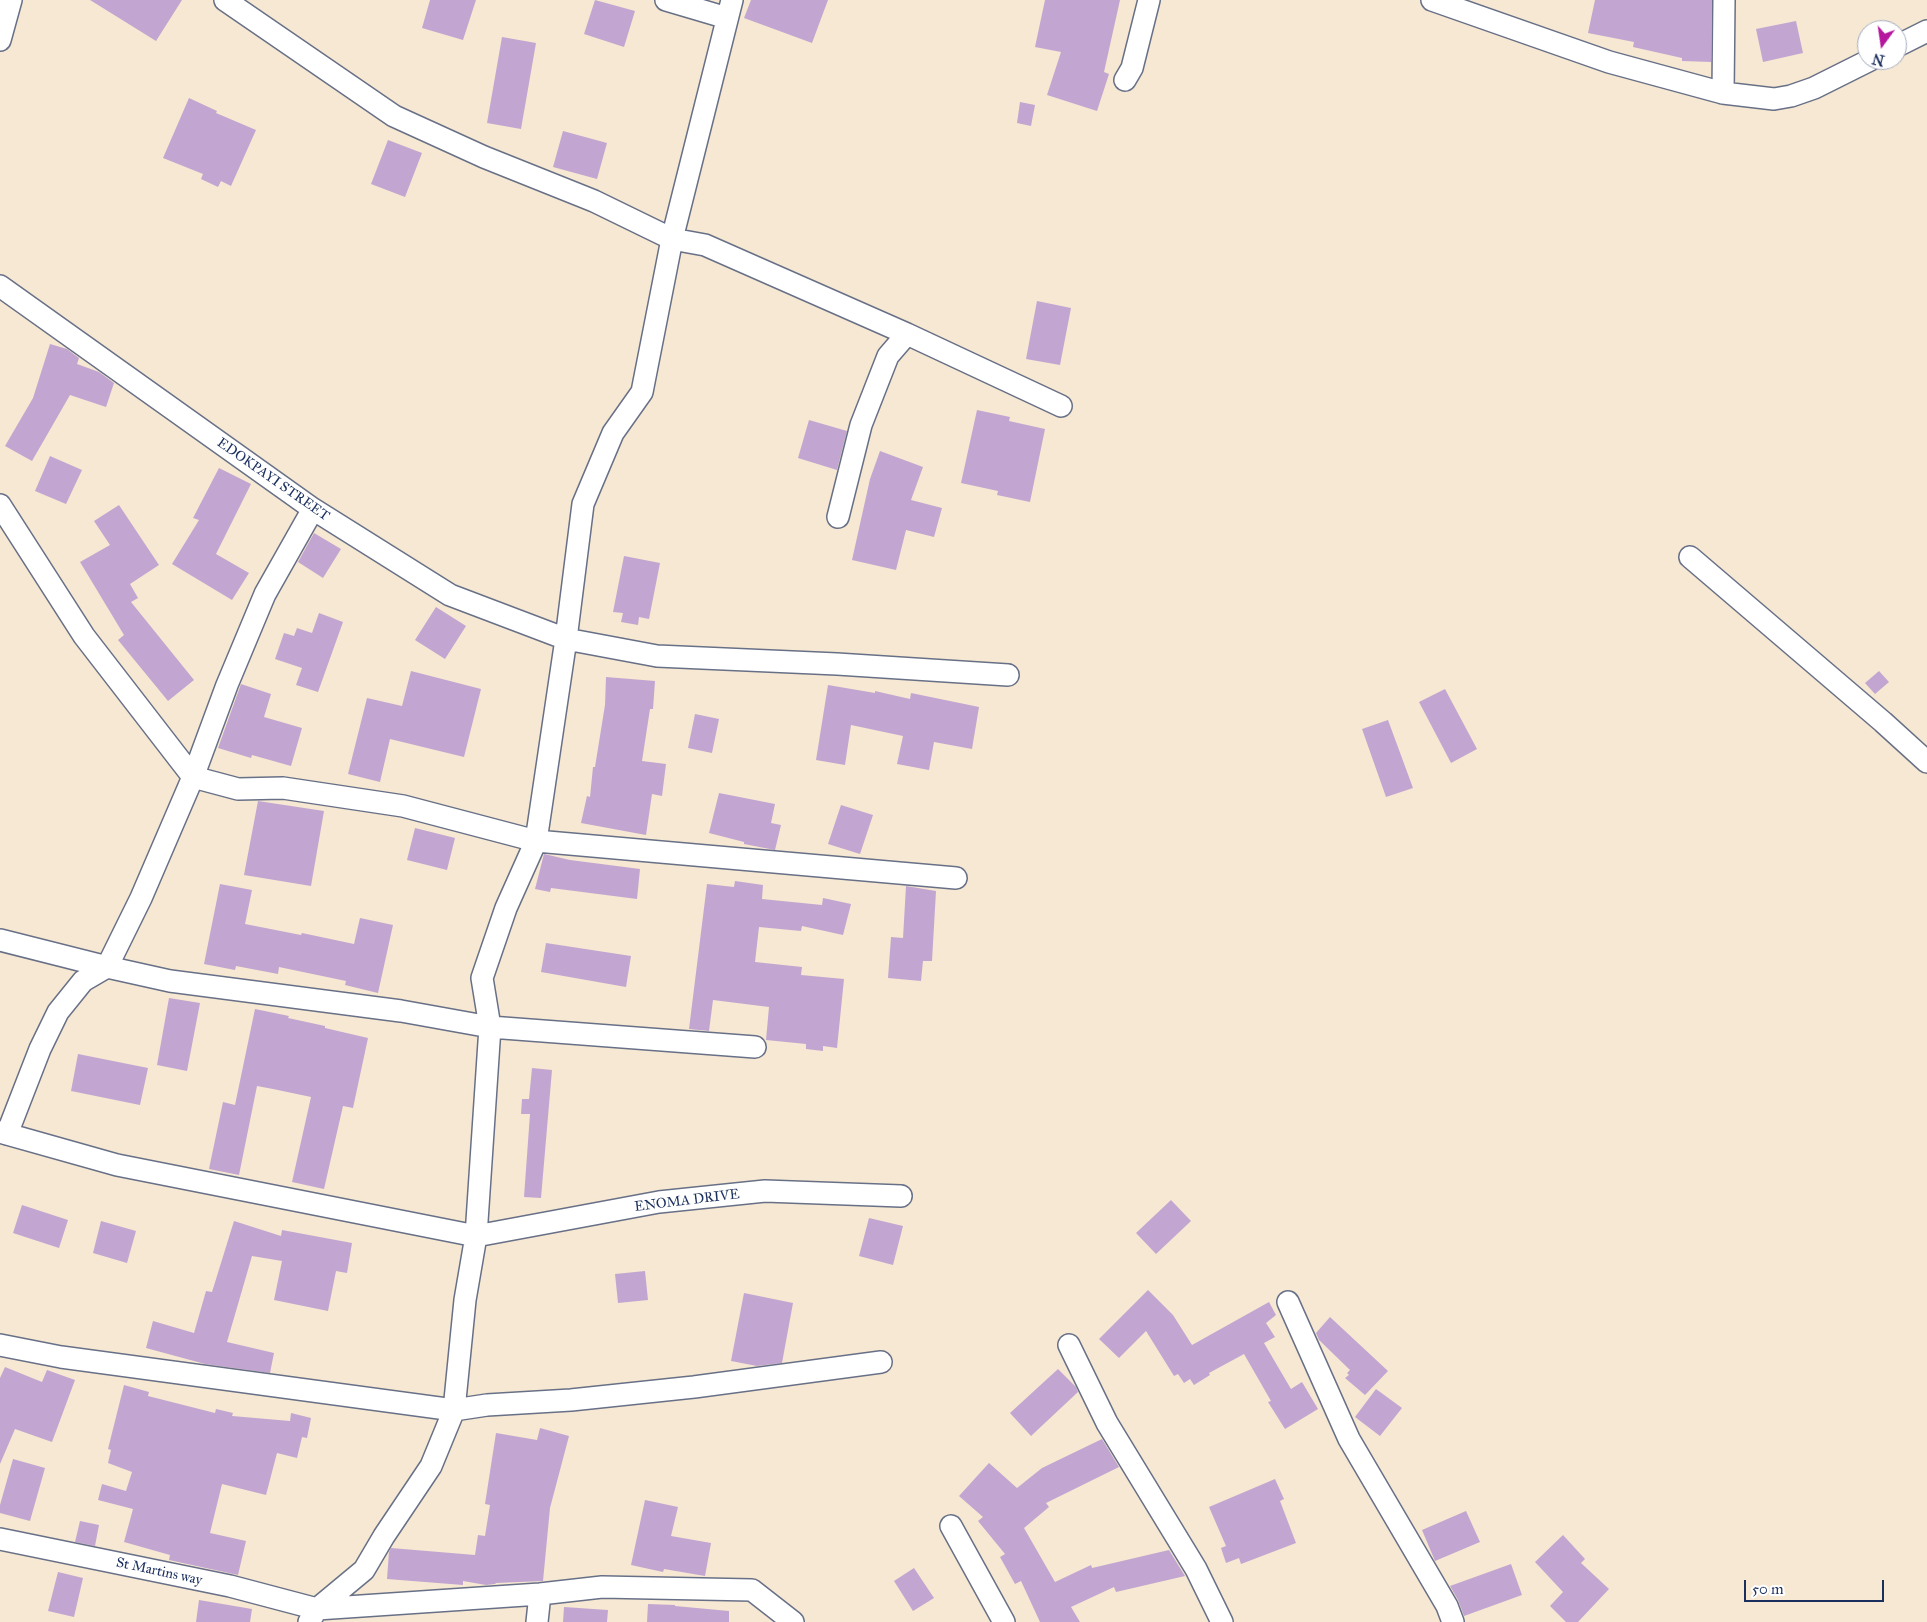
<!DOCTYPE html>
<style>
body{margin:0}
#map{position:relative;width:1927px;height:1622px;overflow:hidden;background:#f6e8d2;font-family:"IM FELL Great Primer",serif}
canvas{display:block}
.north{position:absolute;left:1857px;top:20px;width:50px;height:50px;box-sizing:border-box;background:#fff;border:1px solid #a4acbf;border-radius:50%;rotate:194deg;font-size:14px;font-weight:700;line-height:20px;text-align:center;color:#1b2f5e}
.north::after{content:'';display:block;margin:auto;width:18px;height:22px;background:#b5179e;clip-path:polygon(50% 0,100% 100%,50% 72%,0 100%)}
.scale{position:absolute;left:1744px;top:1580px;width:140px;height:22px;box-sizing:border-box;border:2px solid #1b2f5e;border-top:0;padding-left:6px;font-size:15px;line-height:18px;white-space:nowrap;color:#1b2f5e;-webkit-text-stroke:4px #fff;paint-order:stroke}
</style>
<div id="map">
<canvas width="1927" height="1622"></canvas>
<div class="north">N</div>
<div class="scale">50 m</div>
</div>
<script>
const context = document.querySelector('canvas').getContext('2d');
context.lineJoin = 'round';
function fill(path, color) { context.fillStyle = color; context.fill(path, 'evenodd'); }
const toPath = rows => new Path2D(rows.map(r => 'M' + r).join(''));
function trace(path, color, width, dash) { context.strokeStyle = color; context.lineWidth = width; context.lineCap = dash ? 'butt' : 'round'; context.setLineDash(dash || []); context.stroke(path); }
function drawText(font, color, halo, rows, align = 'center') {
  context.font = font + ' "IM FELL Great Primer",serif'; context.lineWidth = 4; context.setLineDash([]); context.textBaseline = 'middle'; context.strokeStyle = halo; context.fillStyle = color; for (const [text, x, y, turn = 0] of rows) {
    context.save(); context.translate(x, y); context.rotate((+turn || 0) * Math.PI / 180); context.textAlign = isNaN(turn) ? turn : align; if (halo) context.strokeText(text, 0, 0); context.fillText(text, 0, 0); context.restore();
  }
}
fill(toPath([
 [90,0,182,0,156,41],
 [430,0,476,0,463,40,422,28],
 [595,0,635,11,624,47,584,34],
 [751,0,828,0,812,43,744,18],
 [1045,0,1120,0,1104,72,1109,74,1097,111,1047,95,1061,52,1035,47],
 [1595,0,1712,0,1711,62,1682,61,1682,58,1633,47,1634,42,1588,33],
 [1796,21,1803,53,1763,62,1756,29],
 [502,37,536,43,521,129,487,123],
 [189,98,217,111,216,113,256,130,231,186,221,181,218,187,201,179,203,174,163,158],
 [1020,102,1035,105,1031,126,1017,123],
 [563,131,607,143,597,179,553,167],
 [388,140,422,153,405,197,371,184],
 [1037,301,1071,308,1060,365,1026,359],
 [50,344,67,349,79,358,77,364,99,372,114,383,106,407,70,395,32,461,5,446,33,398],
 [977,410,1010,417,1009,421,1045,429,1030,502,997,495,998,491,961,483],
 [809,420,847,431,837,470,798,458],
 [880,451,923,467,911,500,942,508,934,537,906,530,896,570,852,560,870,479],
 [50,456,82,470,66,504,35,491],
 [219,468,251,484,216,554,249,573,232,600,172,564,199,520,193,518],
 [119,505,159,565,130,584,138,598,131,602,194,680,168,701,118,640,124,635,80,562,110,545,94,521],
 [314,533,341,549,323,578,298,562],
 [624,556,660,563,649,619,639,617,638,625,621,622,623,613,613,612],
 [436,607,466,626,445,659,415,640],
 [319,613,343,622,318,692,296,685,302,668,275,659,284,633,294,636,297,628,312,633],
 [411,671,481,689,464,757,390,739,380,782,348,774,367,698,402,706],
 [1879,671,1889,682,1875,694,1865,683],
 [606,677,655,681,653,709,650,709,642,761,666,764,662,796,652,794,646,835,581,823,587,796,590,797,593,767,595,767,605,705],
 [241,684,271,694,264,717,302,728,291,766,252,755,251,758,218,748],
 [828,685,875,693,875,691,910,699,911,693,979,707,972,749,934,742,929,770,897,764,903,736,851,725,845,765,816,760],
 [1445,689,1477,749,1451,763,1419,702],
 [695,714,719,719,712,753,688,748],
 [1388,720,1413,788,1386,797,1362,729],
 [719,793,775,804,771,823,781,825,775,850,744,844,744,842,709,833],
 [258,801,324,811,311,886,244,875],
 [841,805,873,815,860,854,828,844],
 [415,828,455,838,447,870,407,860],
 [544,854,570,860,640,869,637,899,551,888,550,892,535,889],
 [735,881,763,885,762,899,822,905,823,898,851,904,843,935,802,926,801,931,759,927,755,962,802,967,801,975,844,979,837,1048,823,1046,823,1051,806,1049,806,1044,766,1040,769,1007,713,1000,709,1031,689,1029,707,884,734,887],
 [220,884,252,890,245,924,301,935,302,933,354,944,360,918,393,925,378,993,345,985,346,981,279,967,278,974,236,966,235,970,204,964],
 [906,886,936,891,932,961,923,961,921,981,888,978,891,937,903,938],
 [546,943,631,956,626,987,541,972],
 [169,998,200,1003,187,1071,157,1065],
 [255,1009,289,1016,288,1018,325,1026,325,1028,368,1038,353,1108,343,1106,324,1189,292,1182,311,1097,273,1089,257,1086,239,1175,209,1169,223,1102,235,1105],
 [78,1054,148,1068,140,1105,71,1091],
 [532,1068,552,1070,541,1198,524,1197,530,1114,521,1114,522,1099,529,1099],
 [1171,1200,1191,1221,1156,1254,1136,1233],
 [22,1205,68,1220,59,1248,13,1233],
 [869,1218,903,1226,893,1265,859,1256],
 [101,1221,136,1231,127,1263,93,1253],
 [234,1221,281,1236,282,1230,352,1243,347,1273,336,1271,328,1311,274,1300,282,1261,252,1256,227,1342,274,1353,270,1373,205,1364,146,1348,153,1321,194,1333,206,1291,212,1292],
 [645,1271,648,1300,618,1303,615,1274],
 [1148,1290,1173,1315,1192,1345,1269,1302,1276,1315,1266,1323,1275,1337,1264,1343,1291,1389,1302,1382,1318,1409,1285,1429,1268,1402,1271,1401,1244,1354,1209,1373,1210,1375,1194,1385,1190,1379,1184,1383,1178,1374,1174,1376,1146,1331,1119,1358,1099,1339],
 [744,1293,793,1303,782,1363,757,1366,731,1361],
 [1330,1317,1388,1371,1365,1395,1345,1378,1349,1375,1347,1373,1350,1370,1319,1340,1316,1333],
 [5,1367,42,1382,47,1370,75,1380,52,1442,15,1429,0,1464,0,1378],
 [1058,1369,1076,1387,1078,1392,1031,1436,1010,1413],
 [124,1385,149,1392,148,1396,215,1413,216,1409,233,1413,232,1416,290,1421,291,1413,311,1418,307,1438,302,1437,297,1458,277,1453,266,1495,222,1484,210,1533,246,1541,238,1575,169,1560,170,1555,124,1542,133,1509,98,1500,102,1484,126,1491,132,1472,108,1463,111,1450,108,1449],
 [1376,1389,1402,1408,1380,1436,1355,1417],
 [540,1428,569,1436,550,1508,543,1581,496,1583,495,1584,486,1585,463,1581,463,1585,387,1579,389,1552,391,1548,475,1555,478,1535,485,1536,490,1505,485,1504,496,1433,537,1440],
 [1102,1439,1119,1467,1046,1503,1049,1507,1024,1528,1055,1582,1091,1565,1092,1568,1169,1550,1185,1576,1116,1592,1114,1587,1071,1607,1080,1622,1040,1622,1021,1581,1015,1584,1000,1557,1005,1554,978,1521,983,1517,959,1496,989,1463,1017,1488,1042,1468],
 [13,1459,45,1468,30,1521,0,1513,0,1505],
 [1275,1479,1284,1499,1280,1501,1296,1543,1241,1564,1239,1558,1226,1563,1221,1548,1226,1546,1209,1507],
 [645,1500,678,1507,671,1536,711,1543,705,1576,664,1569,663,1572,631,1565],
 [1466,1511,1480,1542,1435,1561,1422,1530],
 [80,1521,99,1525,95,1546,75,1542],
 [1563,1535,1585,1559,1581,1563,1609,1589,1578,1622,1566,1622,1550,1606,1563,1592,1535,1562],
 [1511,1564,1522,1595,1464,1616,1458,1600,1450,1586],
 [914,1568,934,1598,913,1611,894,1581],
 [58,1572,83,1578,74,1617,48,1611],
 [199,1600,252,1609,250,1622,196,1622],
 [648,1604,675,1605,675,1606,729,1611,729,1622,647,1622],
 [564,1607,608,1610,607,1622,563,1622]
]), '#c2a6d1');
const minor = toPath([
 [225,0,394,116,484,157,594,201,672,239,705,245,907,334,1061,406],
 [666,0,727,18],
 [1432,0,1609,62,1723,93,1774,99,1791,96,1814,88,1870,60],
 [0,40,11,0],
 [1897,46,1927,31],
 [1125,80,1132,68,1149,0],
 [1723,93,1724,0],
 [0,286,313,509,450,595,566,639,657,656,837,664,1008,675],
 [0,505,84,636,193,777,238,789,283,788,403,806,536,841,956,878],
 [838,517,861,425,888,356,907,334],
 [1690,557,1883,722,1927,762],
 [0,940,107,967,170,981,401,1011,490,1027,755,1047],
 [0,1132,117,1165,476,1236,659,1202,765,1191,901,1196],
 [7,1134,40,1049,58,1012,83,981,107,967,141,898,193,777,227,685,265,594,313,509],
 [1288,1302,1349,1439,1447,1606,1453,1622],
 [0,1345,61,1357,454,1410,487,1405,571,1400,694,1387,881,1362],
 [1069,1345,1107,1423,1196,1569,1222,1622],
 [951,1526,1004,1622],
 [0,1539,230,1586,317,1609,540,1594,602,1587,752,1590,793,1622],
 [309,1622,317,1609,364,1570,384,1536,431,1466,454,1410,465,1300,476,1236,490,1027,482,978,506,908,536,841,566,639,583,504,613,433,642,392,672,239,732,0],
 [537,1622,540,1594]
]);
trace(minor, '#687087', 24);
trace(minor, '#fff', 21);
drawText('14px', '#1b2f5e', '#fff', [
 ["EDOKPAYI STREET",273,480,35],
 ["ENOMA DRIVE",687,1201,-7],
 ["St Martins way",159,1572,12]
]);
</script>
